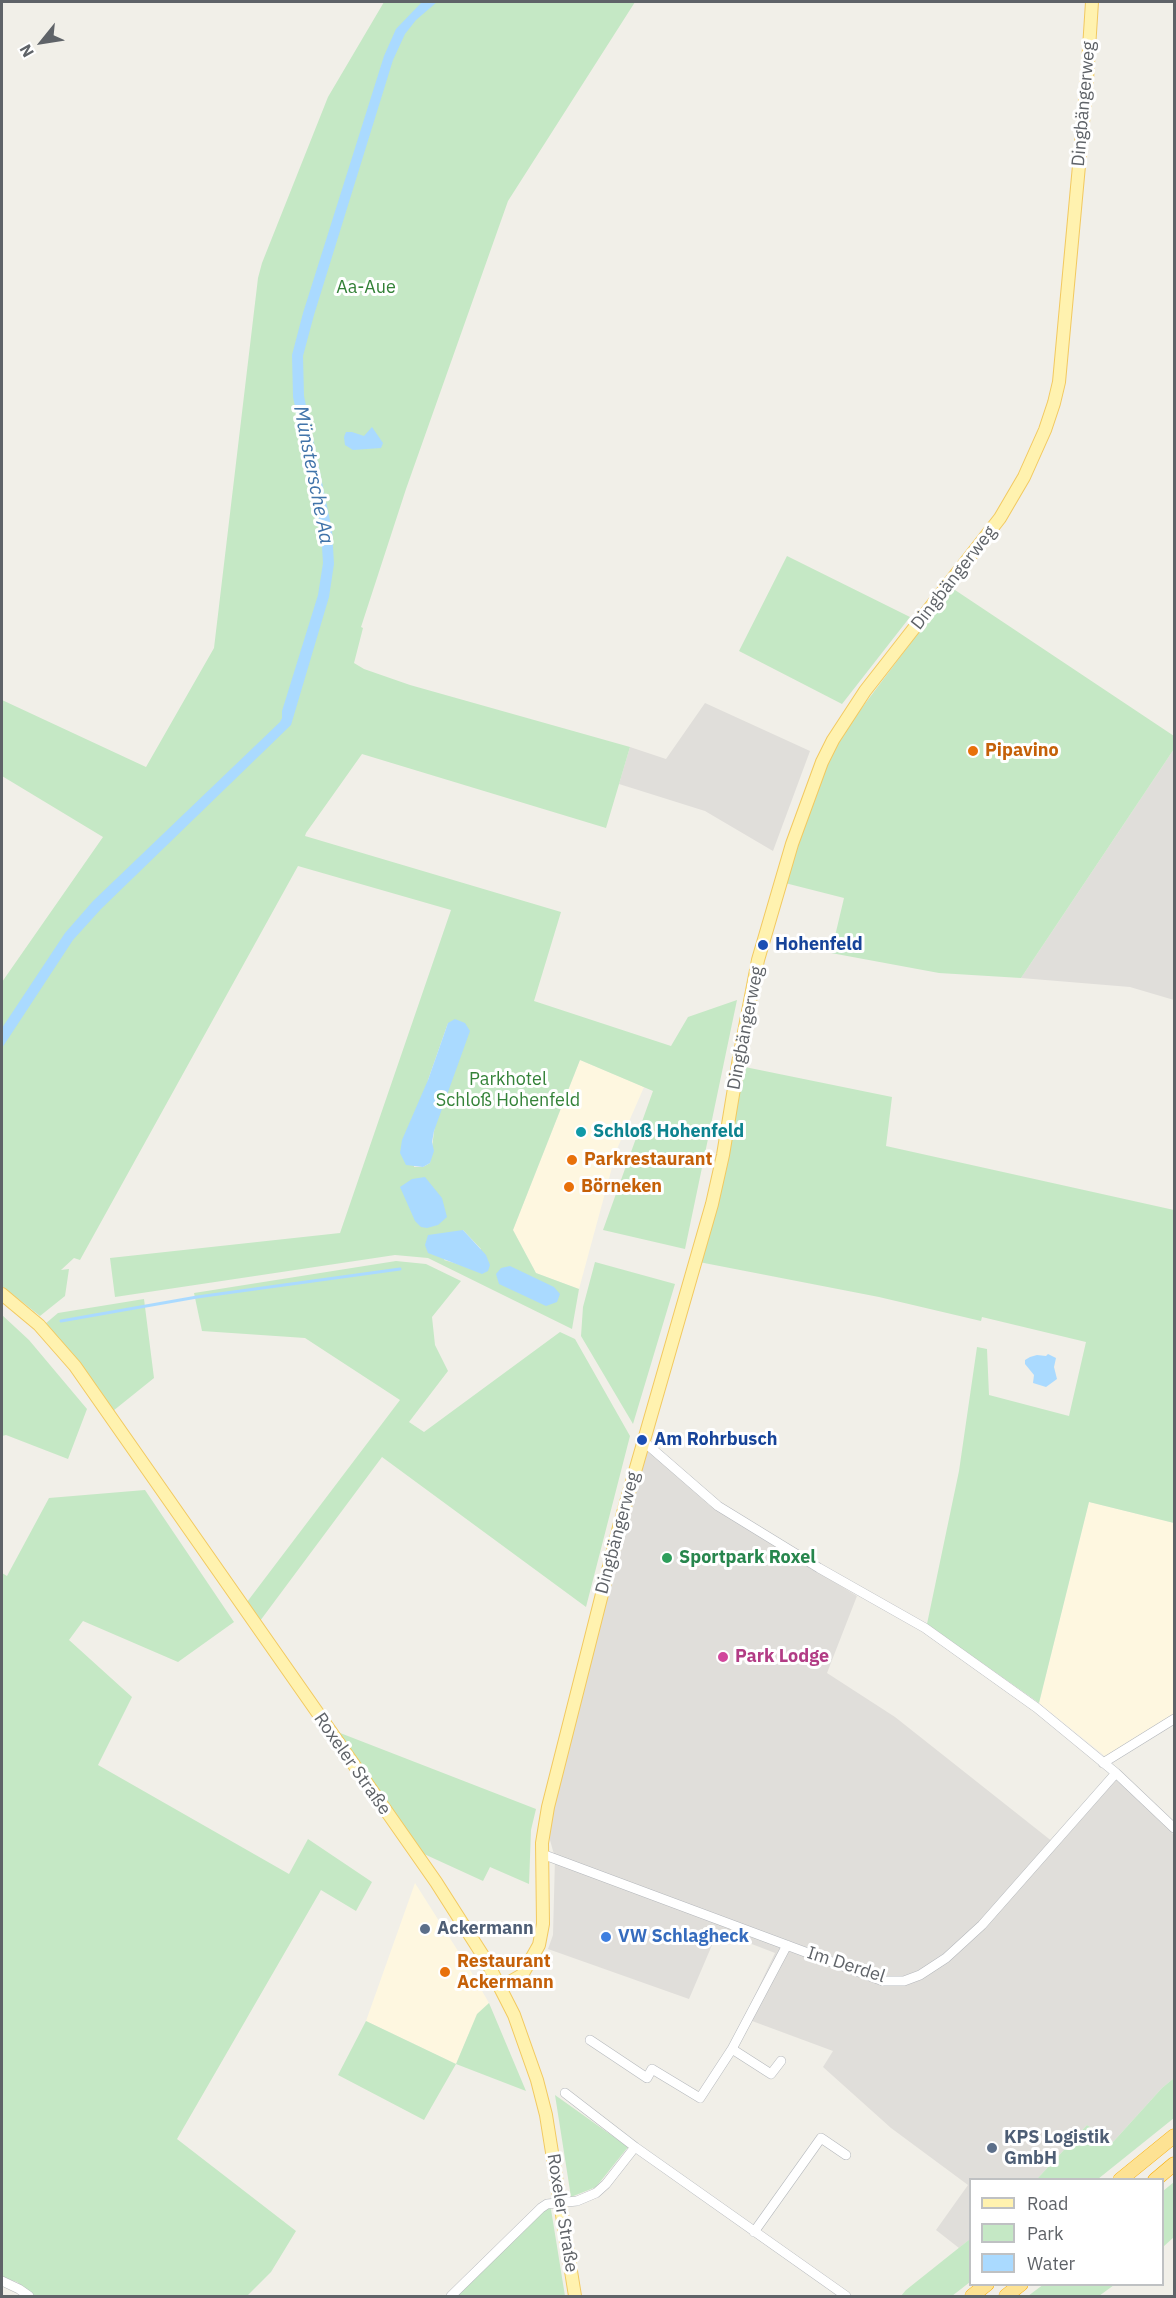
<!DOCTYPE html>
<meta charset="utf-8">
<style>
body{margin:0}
#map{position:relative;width:1176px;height:2298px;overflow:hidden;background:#f1efe8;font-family:"IBM Plex Sans",sans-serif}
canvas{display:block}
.frame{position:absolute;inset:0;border:3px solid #5f6368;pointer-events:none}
.legend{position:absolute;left:969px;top:2178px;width:195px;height:108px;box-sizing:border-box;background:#fff;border:2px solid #bfc1c3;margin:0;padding:8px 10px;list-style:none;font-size:18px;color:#5f6368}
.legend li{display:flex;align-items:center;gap:12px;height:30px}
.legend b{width:30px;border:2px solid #bfc1c3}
.north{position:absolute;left:12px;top:12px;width:60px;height:60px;-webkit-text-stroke:4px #fff;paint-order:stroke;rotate:240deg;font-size:16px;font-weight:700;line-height:24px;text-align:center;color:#5f6368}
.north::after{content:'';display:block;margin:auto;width:21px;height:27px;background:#5f6368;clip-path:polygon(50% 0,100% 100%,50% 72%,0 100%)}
</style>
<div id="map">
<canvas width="1176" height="2298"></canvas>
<div class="frame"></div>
<ul class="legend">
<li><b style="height:8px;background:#fff2af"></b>Road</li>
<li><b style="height:16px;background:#c5e8c5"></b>Park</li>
<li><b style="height:16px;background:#aadaff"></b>Water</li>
</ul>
<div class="north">N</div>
</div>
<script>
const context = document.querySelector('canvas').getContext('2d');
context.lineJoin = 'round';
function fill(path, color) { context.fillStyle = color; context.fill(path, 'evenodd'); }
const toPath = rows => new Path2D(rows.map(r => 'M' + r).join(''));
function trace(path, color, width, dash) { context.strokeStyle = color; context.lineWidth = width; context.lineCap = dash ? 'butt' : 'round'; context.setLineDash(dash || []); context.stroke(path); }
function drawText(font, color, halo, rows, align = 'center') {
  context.font = font + ' "IBM Plex Sans",sans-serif'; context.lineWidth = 6; context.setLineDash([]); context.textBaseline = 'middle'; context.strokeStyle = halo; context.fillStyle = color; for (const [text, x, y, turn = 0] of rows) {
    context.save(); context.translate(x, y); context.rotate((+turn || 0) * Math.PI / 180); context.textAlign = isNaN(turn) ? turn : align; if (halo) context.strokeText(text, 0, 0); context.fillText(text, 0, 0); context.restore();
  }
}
fill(toPath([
 [580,1060,644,1087,617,1149,579,1289,536,1273,513,1230],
 [1089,1502,1174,1523,1174,1715,1106,1757,1039,1703],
 [415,1883,470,1970,489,2003,477,2015,456,2064,366,2021]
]), '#fef7e0');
fill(toPath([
 [705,703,810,751,773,851,705,811,619,784,630,747,666,759],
 [1174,749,1174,1000,1130,987,1021,978],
 [645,1448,709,1505,857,1596,827,1673,895,1717,1058,1846,1116,1780,1174,1835,1174,2078,1162,2088,1113,2142,1087,2125,1037,2179,970,2180,970,2239,959,2248,936,2230,968,2185,891,2128,823,2067,833,2051,744,2018,775,1953,718,1931,689,1999,548,1949,553,1935,555,1858,548,1833]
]), '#e0deda');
fill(toPath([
 [384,2,635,2,508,201,406,489,361,627,363,628,354,663,364,669,410,685,630,747,606,828,362,754,306,833,305,836,561,912,534,1001,671,1046,688,1017,737,1000,685,1249,603,1230,653,1091,580,1060,513,1230,536,1273,579,1289,572,1329,428,1258,395,1255,115,1297,110,1258,340,1233,451,910,298,866,80,1260,74,1258,61,1270,69,1269,65,1296,40,1316,2,1286,2,982,103,837,2,776,2,700,146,767,214,648,258,278,262,263,328,97],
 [448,1023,430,1163,423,1167,414,1167,428,1080],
 [463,1230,481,1249,465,1266,444,1260],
 [787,556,910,617,842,704,739,651],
 [952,588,1174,736,1174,749,1021,978,939,973,831,953,844,898,785,883,824,766,855,717],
 [740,1066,892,1097,886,1146,1174,1210,1174,1523,1089,1502,1039,1703,927,1624,959,1471,977,1347,987,1349,989,1395,1069,1416,1086,1342,982,1317,981,1321,879,1297,699,1262],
 [396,1261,426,1264,461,1281,432,1317,435,1345,448,1371,409,1422,424,1432,560,1332,575,1339,630,1436,586,1607,382,1457,260,1621,247,1602,400,1400,305,1338,202,1331,194,1293],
 [595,1262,675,1284,633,1424,581,1336,583,1307],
 [144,1299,154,1378,113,1411,45,1324,58,1313],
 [2,1315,29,1340,87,1409,68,1459,6,1435,2,1436],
 [145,1490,234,1622,178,1662,83,1621,69,1640,132,1697,98,1765,289,1874,308,1839,372,1882,356,1911,321,1890,177,2139,296,2231,271,2272,247,2296,35,2296,17,2282,2,2277,2,1573,7,1576,49,1498],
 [335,1731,536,1809,531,1830,529,1884,490,1867,483,1881,424,1854],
 [489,2003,526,2091,456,2064,424,2120,338,2075,366,2021,456,2064,477,2014],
 [1174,2078,1174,2118,1098,2179,1037,2179,1087,2125,1113,2142,1162,2088],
 [555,2095,628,2147,596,2187,571,2197],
 [1174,2182,1174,2237,1163,2247,1163,2191],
 [550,2203,565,2296,457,2296],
 [970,2239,970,2282,952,2296,901,2296,906,2290],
 [1044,2284,1114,2284,1114,2285,1099,2296,1028,2296]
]), '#c5e8c5');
fill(toPath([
 [422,2,437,2,416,20,405,34,393,60,314,315,303,356,304,396,332,530,334,564,329,597,291,725,101,909,73,940,2,1048,2,1028,65,933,93,901,280,722,282,718,282,711,318,595,323,563,321,531,293,397,292,355,303,313,384,56,396,29],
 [372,427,383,443,381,448,353,450,345,445,344,437,346,432,352,432,364,436],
 [455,1019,465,1023,470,1031,434,1131,432,1142,434,1151,430,1163,423,1167,406,1165,400,1153,402,1140,428,1080,448,1023],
 [425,1177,442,1198,447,1217,438,1225,427,1228,421,1227,415,1221,400,1187,412,1179],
 [463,1230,486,1255,490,1265,488,1271,482,1274,428,1253,425,1245,428,1235],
 [510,1266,554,1287,560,1294,557,1302,546,1306,499,1284,496,1274,501,1268],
 [1048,1354,1056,1358,1054,1367,1057,1379,1046,1387,1033,1383,1034,1375,1025,1364,1025,1360,1030,1357,1037,1355,1046,1356]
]), '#aadaff');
trace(toPath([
 [61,1321,197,1297,400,1269]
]), '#aadaff', 3);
const minor = toPath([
 [642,1440,718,1506,819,1568,925,1628,1037,1708,1116,1773,1174,1828],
 [1103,1763,1174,1719],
 [542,1854,883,1981,904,1981,920,1975,946,1958,982,1925,1116,1773],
 [590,2040,647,2078,652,2069,700,2098,732,2049,787,1945],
 [732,2049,771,2074,781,2061],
 [565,2093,635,2147,846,2296],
 [754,2232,821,2138,846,2155],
 [2,2281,19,2289,29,2296],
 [451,2296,541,2208,547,2204,577,2201,596,2193,606,2184,635,2147]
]);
const major = toPath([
 [2,1294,39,1325,75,1366,436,1882,487,1962,514,2015,537,2080,546,2115,575,2296],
 [501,1987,522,1975,539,1945,543,1924,542,1843,548,1807,619,1527,712,1204,723,1155,739,1058,758,960,792,844,822,762,833,740,865,691,1000,518,1024,477,1045,430,1054,403,1059,382,1087,79,1092,2]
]);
const highway = toPath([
 [1120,2180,1174,2136],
 [1155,2180,1174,2164],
 [972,2296,987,2284],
 [1006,2296,1021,2284]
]);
trace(minor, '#b5b8bc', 10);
trace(major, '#f2c960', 14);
trace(highway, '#f9ab00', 15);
trace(minor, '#fff', 9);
trace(major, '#fff2af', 12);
trace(highway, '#fde293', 14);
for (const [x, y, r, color] of [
 [973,751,6,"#e8710a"],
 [763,945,6,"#1a4fb4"],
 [581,1132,6,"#0f9aa8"],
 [572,1160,6,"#e8710a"],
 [569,1187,6,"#e8710a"],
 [642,1440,6,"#1a4fb4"],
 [667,1558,6,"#2e9e5b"],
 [723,1657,6,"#d1479c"],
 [425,1929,6,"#5c6f8a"],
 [606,1937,6,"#3f7fe0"],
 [445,1972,6,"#e8710a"],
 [992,2148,6,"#5c6f8a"]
]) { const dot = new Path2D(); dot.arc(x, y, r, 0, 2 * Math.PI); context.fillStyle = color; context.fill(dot); trace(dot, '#fff', 2); }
drawText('18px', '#5f6368', '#fff', [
 ["Dingbängerweg",1084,104,-85],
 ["Dingbängerweg",954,578,-52],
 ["Dingbängerweg",746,1028,-79],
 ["Dingbängerweg",618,1533,-75],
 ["Roxeler Straße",352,1764,55],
 ["Im Derdel",846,1965,18],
 ["Roxeler Straße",562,2213,81]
]);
drawText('18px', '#348238', '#fff', [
 ["Aa-Aue",366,288],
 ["Parkhotel",508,1080],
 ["Schloß Hohenfeld",508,1101]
]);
drawText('bold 18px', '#c56008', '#fff', [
 ["Pipavino",985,751],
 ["Parkrestaurant",584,1160],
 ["Börneken",581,1187],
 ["Restaurant",457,1962],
 ["Ackermann",457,1983]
], 'left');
drawText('bold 18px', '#164399', '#fff', [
 ["Hohenfeld",775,945],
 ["Am Rohrbusch",654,1440]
], 'left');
drawText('bold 18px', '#0d838f', '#fff', [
 ["Schloß Hohenfeld",593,1132]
], 'left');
drawText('bold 18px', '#27864d', '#fff', [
 ["Sportpark Roxel",679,1558]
], 'left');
drawText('bold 18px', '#b23c85', '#fff', [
 ["Park Lodge",735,1657]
], 'left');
drawText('bold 18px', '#4e5e75', '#fff', [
 ["Ackermann",437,1929],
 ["KPS Logistik",1004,2138],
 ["GmbH",1004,2159]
], 'left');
drawText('bold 18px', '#366cbe', '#fff', [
 ["VW Schlagheck",618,1937]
], 'left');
drawText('italic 20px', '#4174aa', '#fff', [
 ["Münstersche Aa",313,475,79]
]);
</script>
